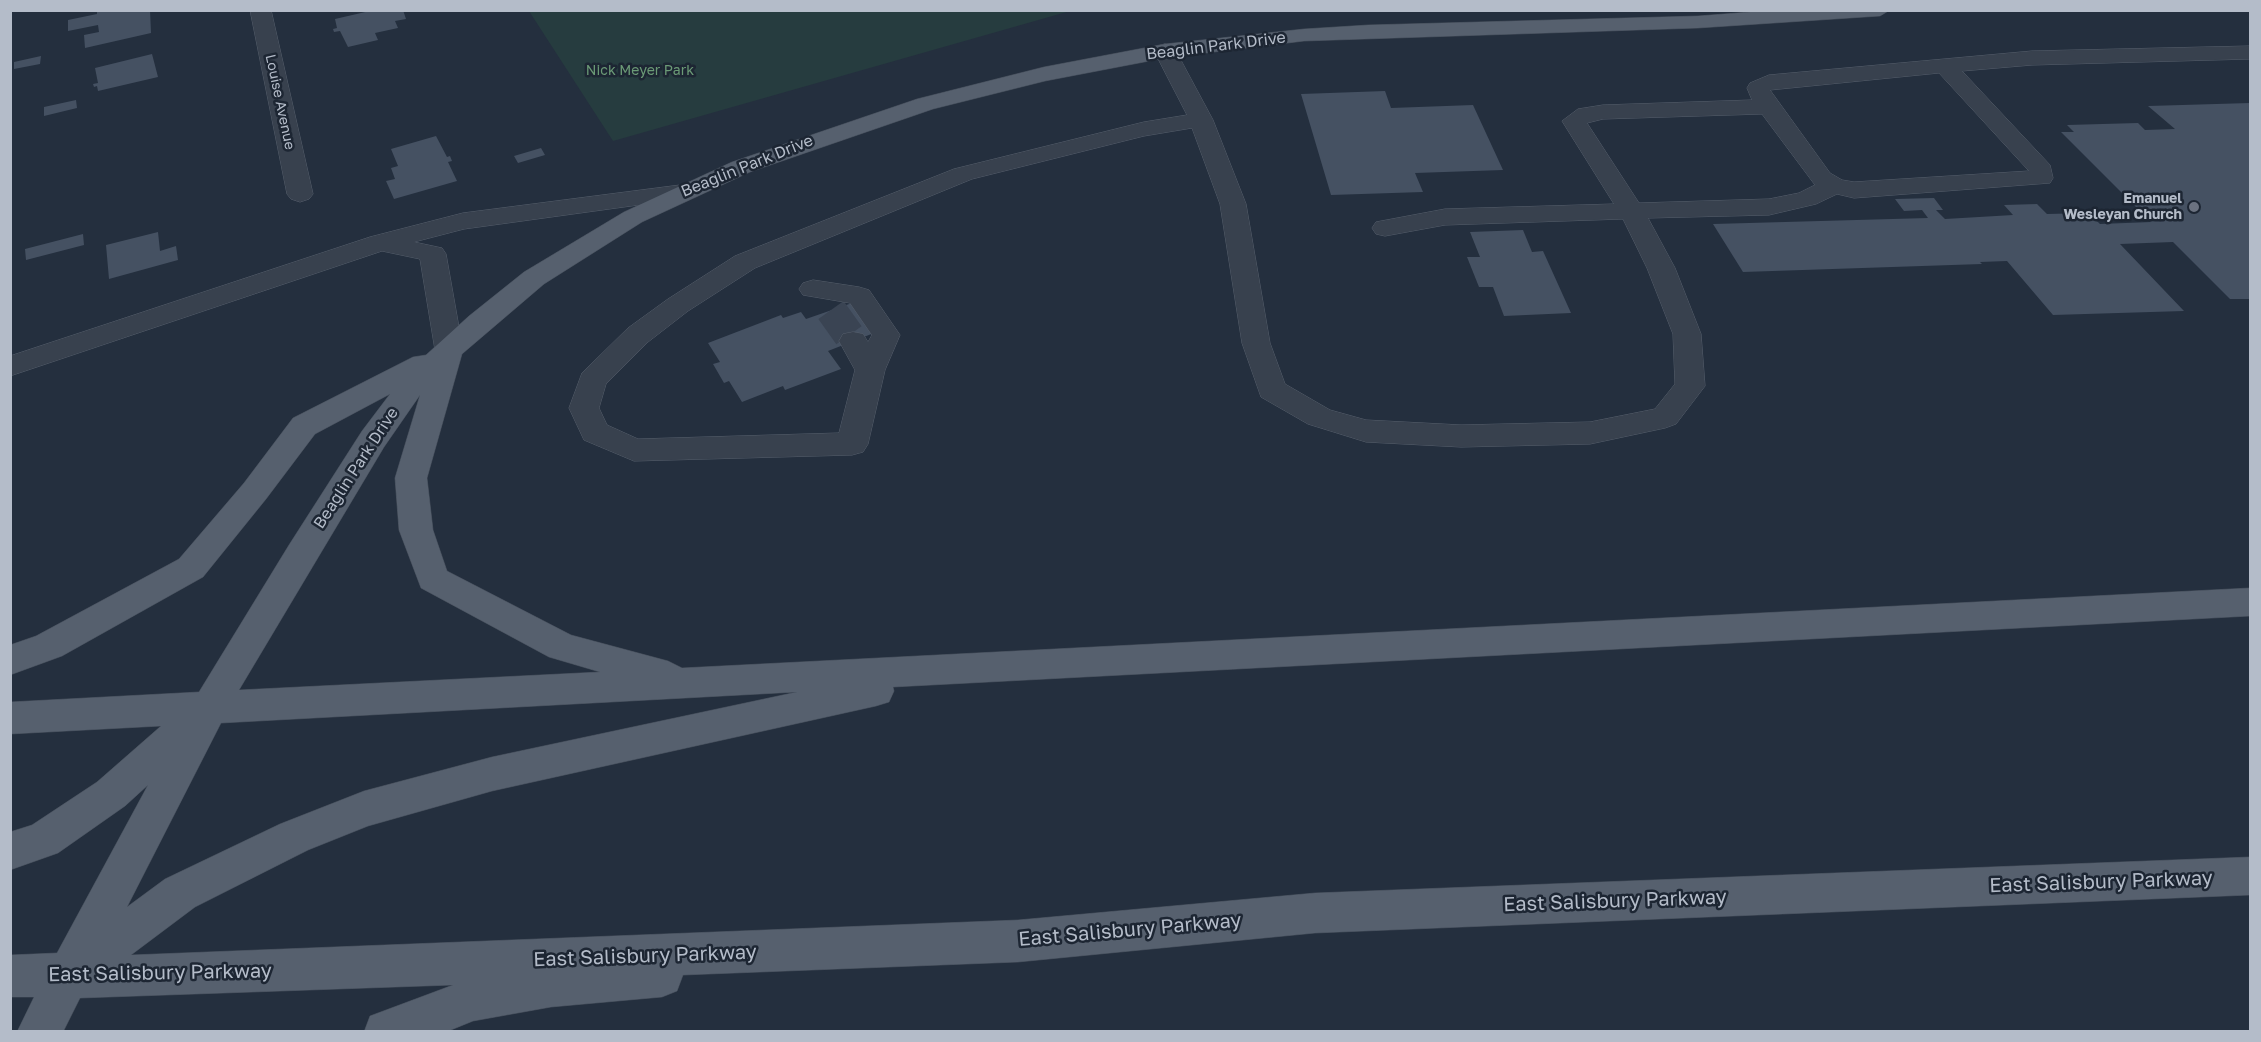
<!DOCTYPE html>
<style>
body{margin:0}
#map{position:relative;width:2261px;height:1042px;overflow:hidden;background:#242f3e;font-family:"Golos Text",sans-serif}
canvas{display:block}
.frame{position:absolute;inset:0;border:12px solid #b4bcc9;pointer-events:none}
</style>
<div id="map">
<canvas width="2261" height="1042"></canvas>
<div class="frame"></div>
</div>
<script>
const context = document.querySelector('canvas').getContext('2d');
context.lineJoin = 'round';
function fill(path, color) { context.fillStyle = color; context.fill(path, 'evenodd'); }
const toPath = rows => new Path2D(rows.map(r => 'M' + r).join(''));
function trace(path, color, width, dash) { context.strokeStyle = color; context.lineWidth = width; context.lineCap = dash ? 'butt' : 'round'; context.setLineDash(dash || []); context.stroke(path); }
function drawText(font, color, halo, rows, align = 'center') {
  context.font = font + ' "Golos Text",sans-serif'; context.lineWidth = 5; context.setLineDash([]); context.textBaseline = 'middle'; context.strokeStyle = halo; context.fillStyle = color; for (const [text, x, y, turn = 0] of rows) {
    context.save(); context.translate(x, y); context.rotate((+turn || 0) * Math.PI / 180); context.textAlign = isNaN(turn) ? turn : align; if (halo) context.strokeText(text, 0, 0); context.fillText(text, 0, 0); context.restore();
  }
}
fill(toPath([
 [529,11,1070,11,613,141]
]), '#263c3f');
fill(toPath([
 [97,10,150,10,151,33,85,48,84,35,99,32,98,25,68,31,68,20,97,14],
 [374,10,403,10,406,19,395,21,398,28,375,33,378,40,348,47,340,31,334,32,333,29,337,28,335,19],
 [152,54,158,77,98,91,97,86,94,87,93,84,98,83,95,68],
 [41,56,40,64,14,69,14,62],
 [1385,91,1391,108,1473,105,1503,170,1415,173,1423,192,1331,195,1301,94],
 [76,100,77,108,44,116,44,107],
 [2250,103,2250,299,2230,299,2173,242,2120,244,2184,311,2053,315,2007,261,1980,262,1982,264,1743,272,1713,224,1928,218,1922,210,1904,211,1895,199,1934,198,1943,210,1936,210,1945,219,2013,215,2004,205,2037,204,2047,214,2089,213,2100,224,2151,222,2061,132,2074,132,2067,125,2138,123,2145,130,2175,129,2148,106],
 [436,136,447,157,450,156,452,161,448,162,457,181,394,199,386,181,395,179,391,168,398,166,391,149],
 [541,148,545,155,518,163,514,156],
 [1523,230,1532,252,1543,251,1571,313,1504,316,1493,287,1479,287,1467,257,1480,257,1470,232],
 [158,232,160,251,176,246,178,260,109,279,106,245],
 [83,234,84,245,26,260,25,249],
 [852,303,874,333,828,351,841,369,785,390,783,386,742,402,729,381,724,383,713,364,720,362,708,343,781,315,783,318,801,312,806,319]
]), '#455162');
trace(toPath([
 [831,310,853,341]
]), '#3a4453', 31, [31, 15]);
const minor = toPath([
 [250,10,271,10,313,194,309,199,300,202,291,199,287,194,250,10],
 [1165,44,1173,46,1176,51,1213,120,1246,204,1270,343,1285,384,1330,410,1366,420,1461,425,1590,422,1655,409,1675,384,1673,334,1647,268,1623,219,1445,225,1385,236,1376,234,1372,228,1376,222,1445,209,1614,204,1562,121,1578,109,1603,105,1752,100,1747,88,1750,83,1769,75,2032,51,2250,46,2250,59,2032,65,1962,71,2050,165,2053,178,2050,183,1854,198,1837,194,1816,204,1769,215,1648,218,1675,268,1701,334,1705,386,1676,424,1665,428,1590,444,1461,447,1366,442,1308,424,1261,397,1242,343,1220,204,1192,128,1144,136,972,179,755,268,688,311,648,342,606,384,599,408,607,425,638,439,839,433,855,370,839,341,843,334,853,332,863,334,868,342,872,335,850,303,803,295,799,289,803,283,813,280,859,287,869,290,900,335,885,370,868,444,863,452,852,455,634,461,584,440,569,408,582,373,628,328,668,299,735,256,954,169,1144,122,1187,115,1154,51,1157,46,1165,44],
 [1939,73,2029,171,1854,182,1842,180,1830,173,1770,90,1939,73],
 [1762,114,1815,185,1799,193,1769,199,1639,203,1587,123,1603,119,1762,114],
 [680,185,689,188,693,193,689,198,464,229,414,242,442,248,446,254,463,350,459,357,449,359,439,357,435,350,420,259,382,251,10,376,10,356,370,237,463,213,680,185]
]);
const major = toPath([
 [1776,10,1890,10,1880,16,1698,28,1304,41,1165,58,1045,81,933,109,750,172,642,222,544,284,462,354,427,478,433,530,447,571,571,635,668,661,682,668,2250,588,2250,616,893,687,894,691,889,702,876,706,492,791,368,826,308,850,195,907,131,955,1018,920,1315,893,2250,857,2250,895,1315,933,1018,962,683,975,677,991,662,997,551,1007,473,1021,446,1032,364,1032,370,1016,453,985,80,998,63,1032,17,1032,34,997,10,997,10,955,57,953,148,785,125,806,58,853,10,870,10,832,32,825,97,782,161,726,10,734,10,702,199,692,289,545,362,431,390,394,315,434,266,499,203,577,62,656,10,675,10,645,36,636,179,559,244,483,293,418,413,357,426,355,469,316,524,272,624,212,732,162,917,99,1044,67,1165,44,1304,29,1368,25,1698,16,1776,10],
 [420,395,395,478,399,530,421,588,549,657,600,672,239,690,384,447,420,395],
 [797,692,492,757,364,791,280,824,165,879,127,907,221,723,797,692]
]);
trace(minor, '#565f6c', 1);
trace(major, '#414a57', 1);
fill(minor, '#38414e');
fill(major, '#56606e');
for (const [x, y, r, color] of [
 [2194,207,6,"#6b7280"]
]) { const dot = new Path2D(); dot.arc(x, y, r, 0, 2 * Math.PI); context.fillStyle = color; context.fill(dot); trace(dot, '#1d2633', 2); }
drawText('14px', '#6b9a76', '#1d2633', [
 ["Nick Meyer Park",640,71]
]);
drawText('14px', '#b4bcc9', '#1d2633', [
 ["Louise Avenue",280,102,78]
]);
drawText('bold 14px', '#b4bcc9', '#1d2633', [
 ["Emanuel",2182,199],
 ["Wesleyan Church",2182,215]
], 'right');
drawText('16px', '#b4bcc9', '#1d2633', [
 ["Beaglin Park Drive",1216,46,-7],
 ["Beaglin Park Drive",747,166,-22],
 ["Beaglin Park Drive",356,468,-57]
]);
drawText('20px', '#b4bcc9', '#1d2633', [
 ["East Salisbury Parkway",2101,882,-2],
 ["East Salisbury Parkway",1615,901,-2],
 ["East Salisbury Parkway",1130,930,-5],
 ["East Salisbury Parkway",645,956,-2],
 ["East Salisbury Parkway",160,973,-1]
]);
</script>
